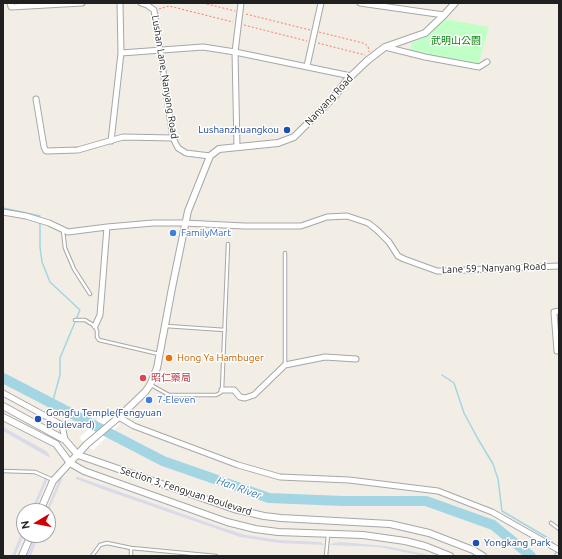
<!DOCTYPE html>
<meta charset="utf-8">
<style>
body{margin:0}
#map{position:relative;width:562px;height:559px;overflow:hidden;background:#f2eee6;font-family:Ubuntu,sans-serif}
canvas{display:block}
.frame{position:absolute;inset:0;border:4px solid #202020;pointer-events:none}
.north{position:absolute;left:16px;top:503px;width:40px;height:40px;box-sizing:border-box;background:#fff;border:1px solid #a6a6a6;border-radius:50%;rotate:260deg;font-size:11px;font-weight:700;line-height:16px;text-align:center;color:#202020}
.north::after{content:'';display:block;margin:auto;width:14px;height:18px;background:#d10002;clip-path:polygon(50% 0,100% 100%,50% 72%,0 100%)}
</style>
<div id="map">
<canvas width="562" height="559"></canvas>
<div class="frame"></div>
<div class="north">N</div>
</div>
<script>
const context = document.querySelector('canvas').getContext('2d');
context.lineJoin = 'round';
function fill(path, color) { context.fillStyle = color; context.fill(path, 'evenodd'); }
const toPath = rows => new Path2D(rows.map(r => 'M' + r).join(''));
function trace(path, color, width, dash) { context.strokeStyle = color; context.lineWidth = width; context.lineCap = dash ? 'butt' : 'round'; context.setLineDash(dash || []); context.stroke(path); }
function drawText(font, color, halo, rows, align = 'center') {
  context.font = font + ' Ubuntu,"Noto Sans TC",sans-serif'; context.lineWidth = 3; context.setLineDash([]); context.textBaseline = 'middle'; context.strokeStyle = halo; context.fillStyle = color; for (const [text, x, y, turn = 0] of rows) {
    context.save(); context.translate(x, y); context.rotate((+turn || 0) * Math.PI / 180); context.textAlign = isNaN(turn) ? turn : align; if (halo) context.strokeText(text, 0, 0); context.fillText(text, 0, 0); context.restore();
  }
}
fill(toPath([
 [445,19,489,27,478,65,410,53,411,43,423,38]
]), '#c0ffc5');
fill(toPath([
 [3,427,46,451,49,454,50,458,3,431],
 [47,474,48,478,34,511,31,511],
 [61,475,62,480,48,512,48,511,46,511],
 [76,477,78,477,220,527,246,535,280,540,321,542,324,545,279,543,240,537,102,489,76,479],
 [24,526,24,535,15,556,12,556],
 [36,535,39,535,31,556,29,556,27,555],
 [340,542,386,546,434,556,424,556,379,547,330,545,333,543]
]), '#dadae8');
fill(toPath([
 [107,411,120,424,93,450,79,438]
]), '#fff');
trace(toPath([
 [3,208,40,216,40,219],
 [40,222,40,247,42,262,50,282,80,310,60,358,60,375,52,404],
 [442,375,454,383,464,413,478,439,493,464,498,479,502,511,548,538,558,548],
 [554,556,557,551]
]), '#a3d5e3', 1.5);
trace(toPath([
 [3,378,163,461,269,498,343,501,426,501,493,525,531,556]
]), '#a3d5e3', 10);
const service = toPath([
 [63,231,65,248,74,269,90,294],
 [285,253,285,365],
 [75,320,85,320,95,326,97,331,97,337,99,340,159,354],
 [166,326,225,330],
 [151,385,169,395,216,395,220,393,222,390,228,244],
 [3,471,35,472,53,480],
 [551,523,559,529],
 [131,548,131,556],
 [92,556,100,545,107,543,131,548,216,556],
 [326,556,328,535]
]);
const minor = toPath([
 [10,3,11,7,82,3],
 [120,3,121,53,203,47,235,52,351,76],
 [141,3,147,5,154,10,173,138,178,148,186,153,210,156],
 [360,3,444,15],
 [385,47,425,57,479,67,487,62],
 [307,66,321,3],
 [36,99,44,147,46,151,78,150,123,137,173,138],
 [111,141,121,53],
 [237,147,235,52,241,3],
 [3,212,26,216,49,223,68,232,107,227,153,223,185,223,244,226,301,226,327,217,347,216,368,223,377,230,389,242,398,256,404,259,437,271,443,271,559,266],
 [95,326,100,315,107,227],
 [557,351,554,312,559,311],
 [222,390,234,390,240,397,245,398,254,395,285,365,325,357,356,359],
 [3,393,62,425,65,440],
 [119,417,134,426,238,465,280,477,349,480,438,491,492,512,559,550]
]);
const tertiary = toPath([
 [3,406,65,440,78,455,234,509,264,516,281,518,390,524,429,533,473,550,483,556],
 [3,417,56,444,70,463,84,471,227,522,255,529,278,532,363,535,405,541,425,546,450,556],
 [40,511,53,481,87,444,119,417,145,392,150,385,157,368,172,288,188,211,210,156,219,149,278,143,294,137,334,97,347,80,368,60,385,47,425,33,444,15,455,3],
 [22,556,31,535]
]);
trace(service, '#a7a7a7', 4.5);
trace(minor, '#a7a7a7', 7);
trace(tertiary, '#a7a7a7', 8);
trace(toPath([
 [203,3,235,11],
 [159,9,169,6,233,22],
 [246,14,310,30],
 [244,25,307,41],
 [319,32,363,43,368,46,369,52],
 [318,43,365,55]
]), '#ff786a', 1, [2, 2]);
trace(service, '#fff', 2.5);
trace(minor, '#fff', 5);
trace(tertiary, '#fff', 6);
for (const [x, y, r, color] of [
 [287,130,4,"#1a4fb4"],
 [173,233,4,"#3f7fe0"],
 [169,358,4,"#e8710a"],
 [143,378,4,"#e0444e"],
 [149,400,4,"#3f7fe0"],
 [38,419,4,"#1a4fb4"],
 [476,543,4,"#1a4fb4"]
]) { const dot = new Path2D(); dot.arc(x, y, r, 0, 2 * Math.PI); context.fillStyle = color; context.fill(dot); trace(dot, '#fff', 1.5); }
drawText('10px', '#02860b', '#fff', [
 ["武明山公園",456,41]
]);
drawText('10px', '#202020', '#fff', [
 ["Lushan Lane, Nanyang Road",165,77,81],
 ["Nanyang Road",329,100,-47],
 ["Lane 59, Nanyang Road",494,268,-2],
 ["Section 3, Fengyuan Boulevard",186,491,18]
]);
drawText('10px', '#164399', '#fff', [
 ["Lushanzhuangkou",279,130,"right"],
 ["Gongfu Temple(Fengyuan",46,413],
 ["Boulevard)",46,425],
 ["Yongkang Park",484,543]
], 'left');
drawText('10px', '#366cbe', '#fff', [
 ["FamilyMart",181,233],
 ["7-Eleven",157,400]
], 'left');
drawText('10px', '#c56008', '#fff', [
 ["Hong Ya Hambuger",177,358]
], 'left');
drawText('10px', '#be3a42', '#fff', [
 ["昭仁藥局",151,378]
], 'left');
drawText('italic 11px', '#407ab2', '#fff', [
 ["Han River",239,488,20]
]);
</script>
